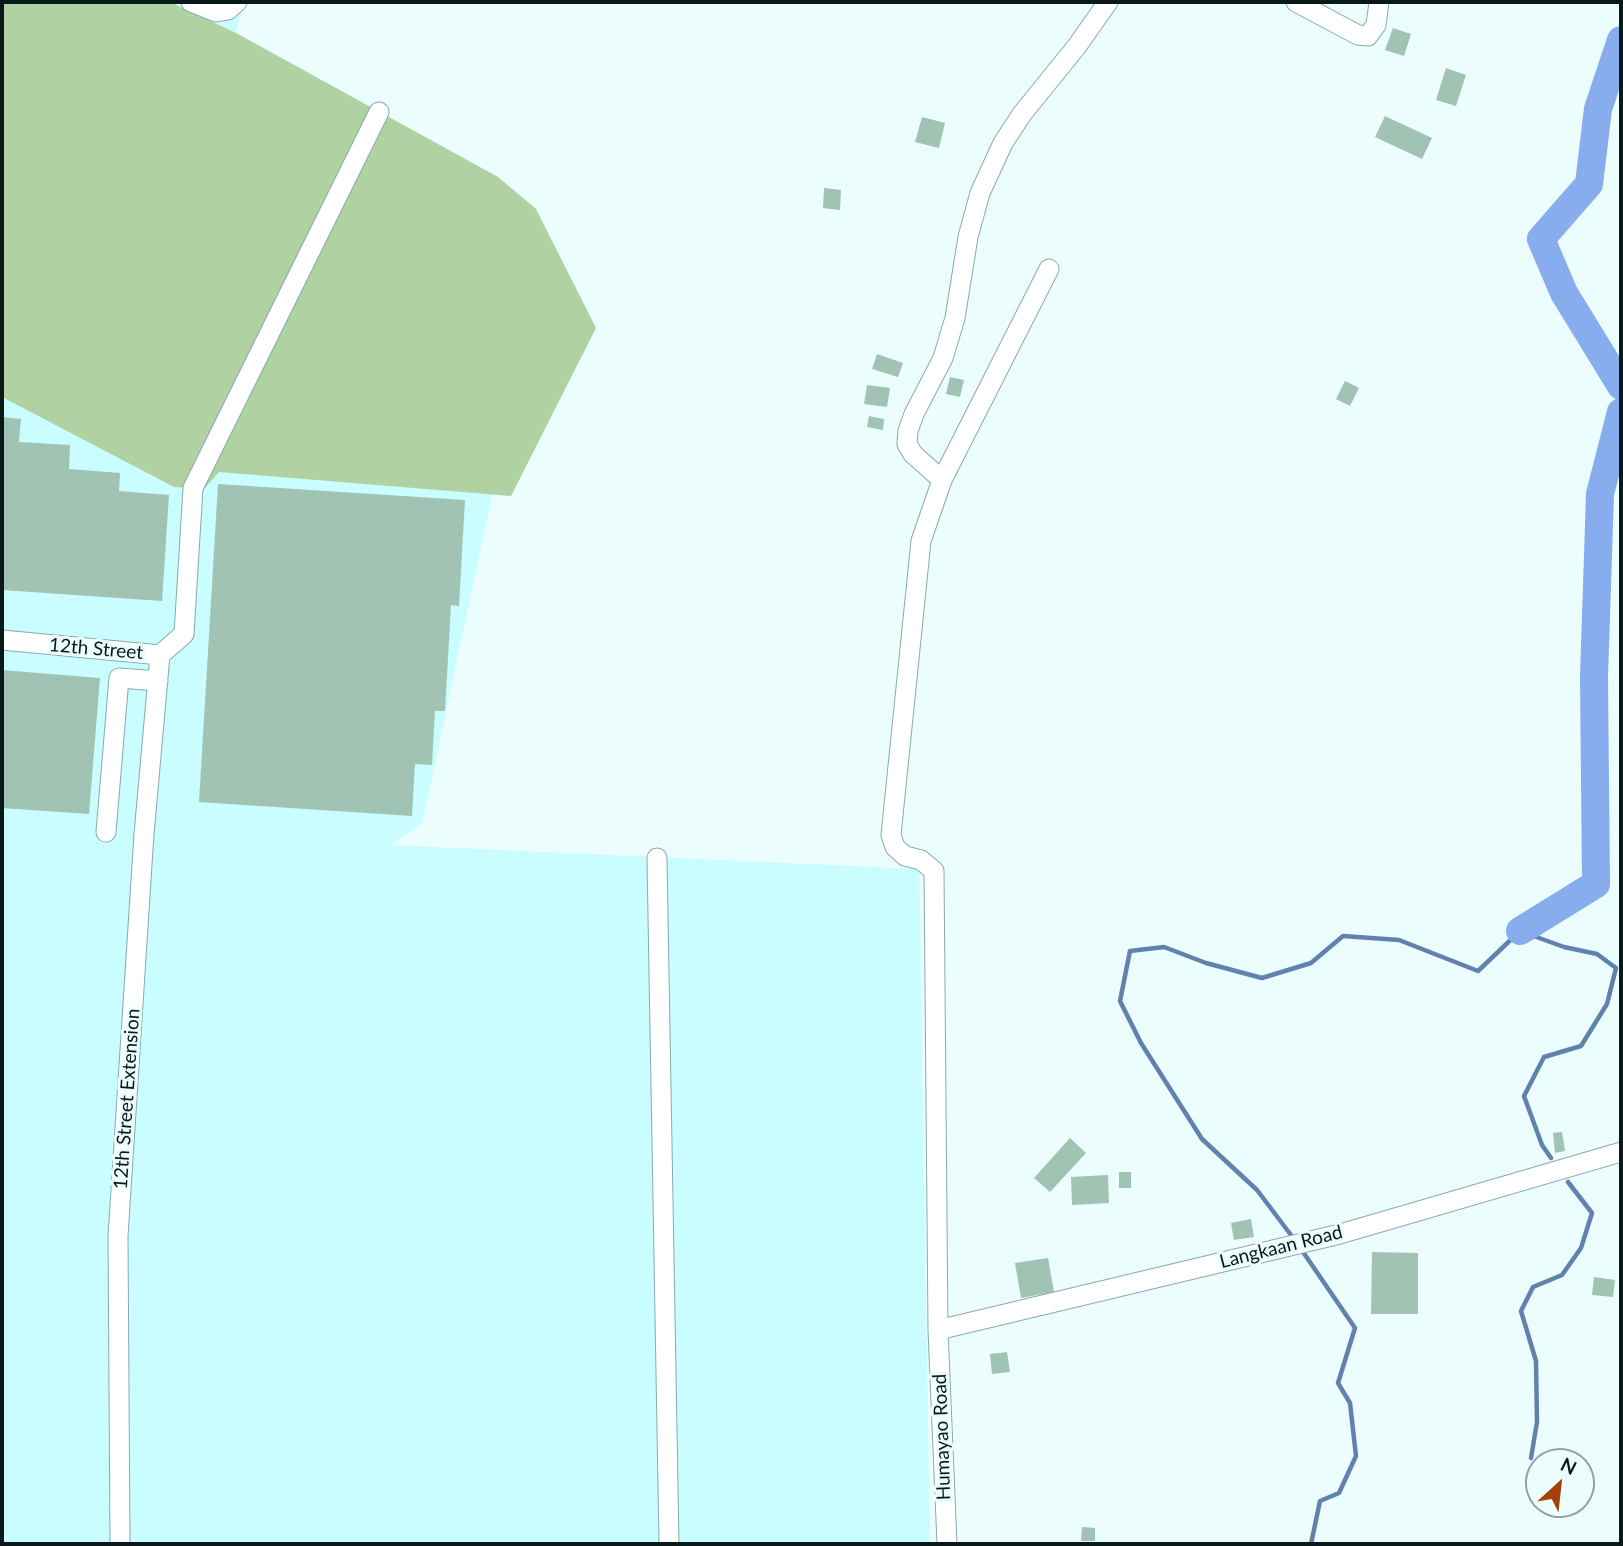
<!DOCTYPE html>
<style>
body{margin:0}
#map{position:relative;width:1623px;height:1546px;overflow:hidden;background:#ecfdfd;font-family:Lato,sans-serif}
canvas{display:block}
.frame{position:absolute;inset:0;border:4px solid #091919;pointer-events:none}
.north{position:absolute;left:1525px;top:1448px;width:70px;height:70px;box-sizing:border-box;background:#ecfdfd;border:2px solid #91a2a2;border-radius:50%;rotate:27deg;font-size:19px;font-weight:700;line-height:28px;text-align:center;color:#091919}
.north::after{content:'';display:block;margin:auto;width:24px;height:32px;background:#a44108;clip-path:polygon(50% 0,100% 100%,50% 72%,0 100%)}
</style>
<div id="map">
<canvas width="1623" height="1546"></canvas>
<div class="frame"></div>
<div class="north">N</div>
</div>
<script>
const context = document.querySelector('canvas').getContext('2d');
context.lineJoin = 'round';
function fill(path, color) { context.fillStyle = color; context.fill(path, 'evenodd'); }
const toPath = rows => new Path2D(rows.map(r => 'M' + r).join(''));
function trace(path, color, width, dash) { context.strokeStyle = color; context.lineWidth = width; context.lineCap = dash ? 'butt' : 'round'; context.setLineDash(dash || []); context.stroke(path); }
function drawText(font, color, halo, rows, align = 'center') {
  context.font = font + ' Lato,sans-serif'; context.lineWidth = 6; context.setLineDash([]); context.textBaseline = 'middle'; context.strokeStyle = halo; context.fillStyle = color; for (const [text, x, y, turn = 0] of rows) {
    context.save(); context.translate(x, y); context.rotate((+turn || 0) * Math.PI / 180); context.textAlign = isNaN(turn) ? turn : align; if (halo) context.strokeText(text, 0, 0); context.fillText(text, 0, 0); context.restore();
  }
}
fill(toPath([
 [2,2,244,2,236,33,498,177,536,209,596,328,511,496,492,495,422,823,391,845,919,869,930,1544,2,1544]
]), '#c9fdff');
fill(toPath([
 [2,2,170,2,236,33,498,177,536,209,596,328,511,496,219,472,204,489,174,487,2,397]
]), '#b0d2a2');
trace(toPath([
 [1294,1239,1257,1190,1202,1139,1141,1043,1120,1001,1130,951,1164,947,1206,963,1262,978,1311,963,1343,936,1399,940,1478,971,1520,931,1564,947,1597,954,1616,968,1607,1004,1581,1046,1544,1057,1524,1096,1542,1145,1551,1158],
 [1301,1249,1355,1328,1338,1383,1350,1403,1356,1456,1339,1493,1320,1501,1311,1544],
 [1531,1458,1537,1422,1536,1361,1521,1311,1533,1287,1562,1275,1581,1248,1592,1213,1568,1182]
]), '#6181ae', 4.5);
trace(toPath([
 [1621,40,1598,109,1589,184,1541,239,1564,293,1621,386],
 [1520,931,1596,884,1594,677,1600,494,1621,412]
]), '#87adee', 28);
fill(toPath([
 [1393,28,1411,34,1404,56,1385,50],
 [1446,68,1466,75,1456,106,1436,100],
 [1385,116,1432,138,1422,159,1375,137],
 [922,117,945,123,939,148,915,142],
 [824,188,841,190,840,210,823,208],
 [877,354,903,363,898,377,872,369],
 [950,377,964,380,960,397,946,394],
 [1345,381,1359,388,1350,406,1336,399],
 [867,385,890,388,887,407,864,404],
 [869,416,884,419,883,430,867,427],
 [2,417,21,419,19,442,70,445,69,469,120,473,119,491,169,495,162,601,2,590],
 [218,484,465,500,459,606,451,605,445,711,435,711,432,765,415,764,412,816,199,802],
 [2,670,100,678,89,814,2,808],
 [1562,1132,1565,1151,1555,1153,1553,1133],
 [1070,1138,1086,1153,1050,1192,1034,1178],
 [1119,1172,1131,1172,1131,1188,1119,1188],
 [1108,1175,1109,1203,1072,1205,1071,1177],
 [1251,1219,1254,1237,1234,1240,1231,1223],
 [1372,1252,1418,1253,1418,1314,1371,1314],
 [1048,1258,1054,1292,1021,1298,1015,1263],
 [1594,1277,1615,1280,1613,1297,1592,1295],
 [1007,1352,1010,1372,992,1374,990,1354],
 [1082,1527,1095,1528,1095,1541,1081,1541]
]), '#a0c3b4');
const minor = toPath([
 [191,2,216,12,228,10,237,2],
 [1296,2,1358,35,1368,36,1376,25,1379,2],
 [942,480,913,454,907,444,908,431,914,414,943,358,955,318,968,237,980,193,1003,143,1022,114,1077,46,1108,2],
 [2,640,160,655,184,634,193,488,379,112],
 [106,832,119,678,158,681],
 [657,858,669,1544],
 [938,1330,1340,1234,1621,1152],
 [120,1544,118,1236,144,834,160,655],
 [947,1544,938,1330,934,871,921,860,905,856,895,847,891,835,921,541,942,480,1049,269]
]);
trace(minor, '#85acae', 21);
trace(minor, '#fff', 19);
drawText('19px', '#091919', '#ecfdfd', [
 ["12th Street",96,649,5],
 ["12th Street Extension",127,1099,-86],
 ["Langkaan Road",1281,1247,-14],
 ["Humayao Road",942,1437,-92]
]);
</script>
